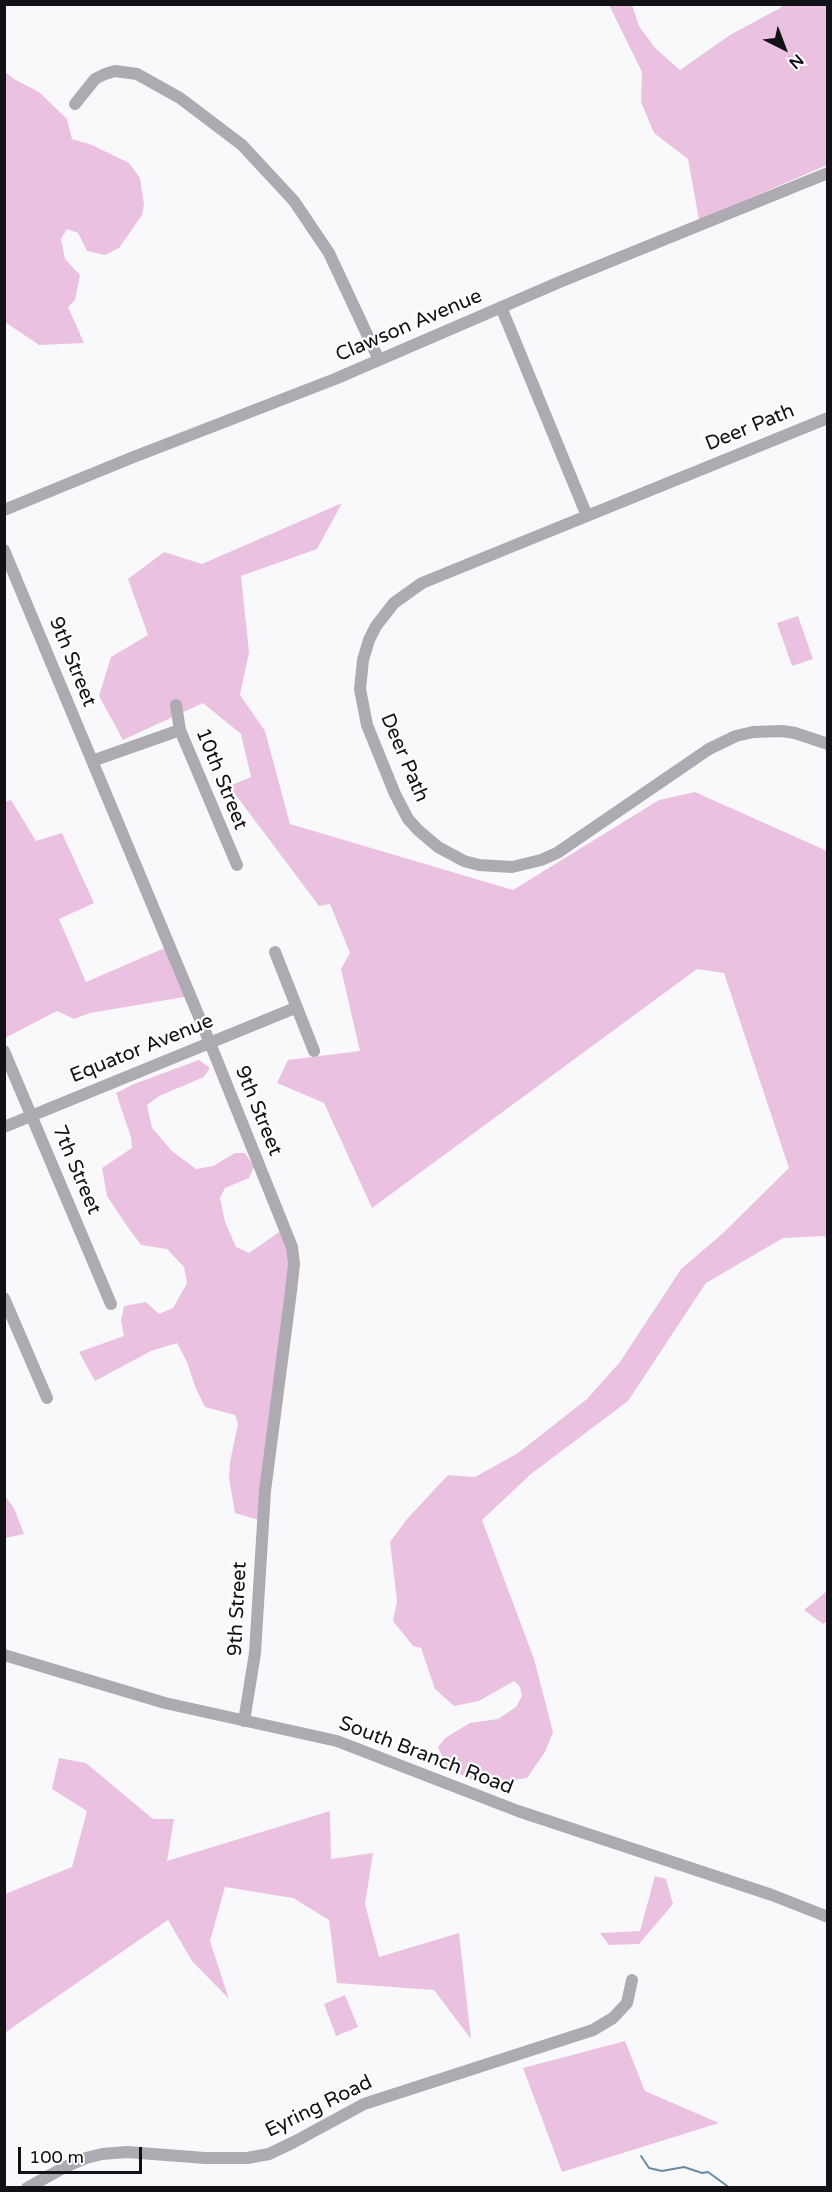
<!DOCTYPE html>
<style>
body{margin:0}
#map{position:relative;width:832px;height:2192px;overflow:hidden;background:#f9f9fc;font-family:"Varela Round",sans-serif}
canvas{display:block}
.frame{position:absolute;inset:0;border:6px solid #111116;pointer-events:none}
.north{position:absolute;left:754px;top:18px;width:60px;height:60px;-webkit-text-stroke:4px #fff;paint-order:stroke;rotate:138deg;font-size:16px;font-weight:700;line-height:24px;text-align:center;color:#111116}
.north::after{content:'';display:block;margin:auto;width:21px;height:27px;background:#111116;clip-path:polygon(50% 0,100% 100%,50% 72%,0 100%)}
.scale{position:absolute;left:18px;top:2147px;width:124px;height:27px;box-sizing:border-box;border:3px solid #111116;border-top:0;padding-left:8px;font-size:18px;line-height:21px;white-space:nowrap;color:#111116;-webkit-text-stroke:4px #fff;paint-order:stroke}
</style>
<div id="map">
<canvas width="832" height="2192"></canvas>
<div class="frame"></div>
<div class="north">N</div>
<div class="scale">100 m</div>
</div>
<script>
const context = document.querySelector('canvas').getContext('2d');
context.lineJoin = 'round';
function fill(path, color) { context.fillStyle = color; context.fill(path, 'evenodd'); }
const toPath = rows => new Path2D(rows.map(r => 'M' + r).join(''));
function trace(path, color, width, dash) { context.strokeStyle = color; context.lineWidth = width; context.lineCap = dash ? 'butt' : 'round'; context.setLineDash(dash || []); context.stroke(path); }
function drawText(font, color, halo, rows, align = 'center') {
  context.font = font + ' "Varela Round",sans-serif'; context.lineWidth = 4.5; context.setLineDash([]); context.textBaseline = 'middle'; context.strokeStyle = halo; context.fillStyle = color; for (const [text, x, y, turn = 0] of rows) {
    context.save(); context.translate(x, y); context.rotate((+turn || 0) * Math.PI / 180); context.textAlign = isNaN(turn) ? turn : align; if (halo) context.strokeText(text, 0, 0); context.fillText(text, 0, 0); context.restore();
  }
}
fill(toPath([
 [609,5,632,5,639,26,655,48,680,70,730,35,780,8,783,5,827,5,827,165,699,220,688,159,654,133,641,102,642,72],
 [4,71,14,79,39,92,67,119,72,139,92,145,129,163,140,178,144,205,142,215,119,248,105,255,87,251,78,233,67,229,61,239,65,259,80,275,75,300,68,307,84,343,39,345,5,322],
 [342,503,317,549,241,576,249,652,240,695,265,731,290,824,513,890,659,800,695,792,827,851,827,1242,825,1236,783,1238,706,1283,628,1401,531,1474,482,1520,534,1659,553,1732,545,1752,527,1778,500,1782,470,1779,447,1767,438,1747,445,1738,470,1723,498,1719,516,1707,522,1696,520,1687,514,1681,479,1701,454,1706,435,1689,421,1648,413,1646,393,1621,397,1601,390,1542,407,1519,448,1475,475,1477,518,1453,587,1399,620,1362,681,1269,722,1234,789,1168,724,973,697,969,372,1208,324,1103,277,1083,288,1060,360,1051,341,969,350,953,330,904,319,906,229,786,251,777,241,734,203,703,123,740,99,696,111,657,148,635,128,579,164,552,202,564],
 [798,616,813,659,792,666,777,623],
 [11,800,36,841,62,833,94,903,59,919,86,982,167,947,190,996,90,1013,74,1019,57,1011,5,1038,4,802],
 [199,1060,210,1068,204,1077,159,1096,147,1105,152,1128,172,1151,196,1169,213,1166,235,1153,245,1153,254,1167,249,1178,225,1188,220,1198,225,1222,236,1247,249,1253,282,1230,291,1267,259,1520,235,1513,229,1478,230,1462,238,1424,235,1415,205,1407,196,1389,187,1362,177,1343,151,1351,95,1381,79,1352,124,1336,121,1321,124,1306,146,1302,159,1314,173,1308,187,1283,184,1267,167,1249,141,1245,127,1226,107,1196,102,1168,132,1148,131,1137,116,1093,134,1084],
 [5,1496,14,1508,24,1534,5,1538],
 [827,1591,827,1621,823,1624,804,1610],
 [59,1758,86,1763,153,1819,174,1819,167,1861,330,1811,331,1859,373,1853,365,1904,379,1957,459,1933,471,2039,434,1990,337,1983,329,1920,293,1898,225,1887,210,1941,229,1999,192,1961,168,1920,6,2032,5,2036,5,1894,72,1867,87,1811,52,1789],
 [655,1876,666,1879,673,1904,639,1944,609,1945,600,1933,640,1931],
 [345,1995,358,2027,336,2036,324,2004],
 [625,2041,645,2091,719,2123,562,2172,523,2068]
]), '#ebc1e2');
trace(toPath([
 [641,2156,649,2168,662,2171,684,2167,702,2173,708,2172,730,2188]
]), '#6a89a2', 2);
trace(toPath([
 [75,104,95,79,105,74,115,71,137,74,180,98,242,145,294,201,329,253,379,360],
 [501,307,587,516],
 [828,418,422,583,394,603,376,626,369,640,363,660,360,689,367,725,395,794,408,819,418,830,438,847,464,861,479,865,512,867,541,860,557,853,709,749,736,736,753,732,782,731,795,733,828,744],
 [4,510,131,458,335,379,562,281,828,173],
 [4,550,210,1043,292,1247,294,1264,291,1291,265,1491,255,1653,244,1721],
 [176,705,180,730,237,865],
 [92,761,180,730],
 [275,952,314,1051],
 [4,1051,111,1304],
 [4,1127,295,1008],
 [4,1298,47,1398],
 [4,1655,165,1703,337,1741,518,1811,772,1895,828,1917],
 [27,2188,65,2167,86,2158,102,2154,127,2152,205,2158,247,2158,269,2154,294,2142,364,2104,593,2030,613,2018,627,2003,632,1980]
]), '#aeaab1', 12);
drawText('20px', '#111116', '#fff', [
 ["Clawson Avenue",409,326,-23],
 ["Deer Path",750,428,-22],
 ["9th Street",72,662,68],
 ["Deer Path",404,758,67],
 ["10th Street",221,779,68],
 ["Equator Avenue",142,1049,-22],
 ["9th Street",258,1111,68],
 ["7th Street",76,1170,67],
 ["9th Street",238,1609,-87],
 ["South Branch Road",426,1756,21],
 ["Eyring Road",319,2107,-26]
]);
</script>
